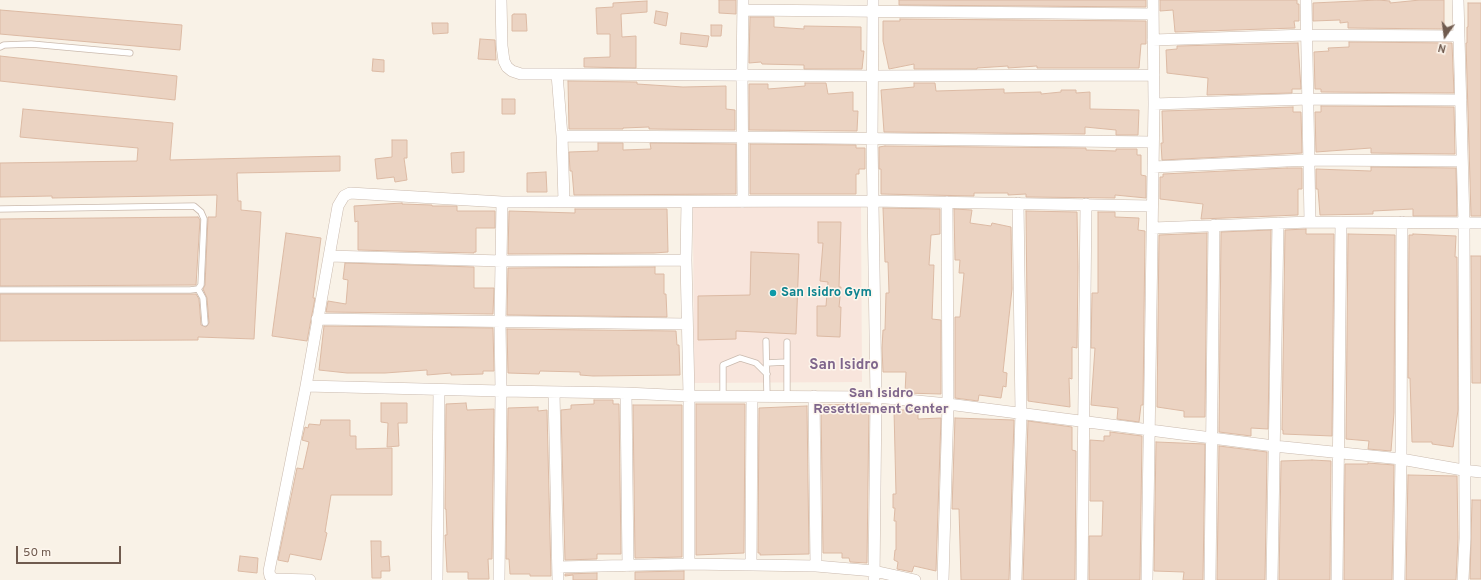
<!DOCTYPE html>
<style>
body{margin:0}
#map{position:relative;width:1481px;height:580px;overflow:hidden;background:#f9f2e7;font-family:Overpass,sans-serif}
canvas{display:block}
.north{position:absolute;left:1425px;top:16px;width:40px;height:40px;-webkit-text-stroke:3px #fdf6ed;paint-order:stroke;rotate:194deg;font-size:11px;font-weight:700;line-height:16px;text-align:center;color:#705b4f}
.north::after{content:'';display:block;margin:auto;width:14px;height:18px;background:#705b4f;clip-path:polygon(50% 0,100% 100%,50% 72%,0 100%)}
.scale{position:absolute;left:16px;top:546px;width:105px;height:18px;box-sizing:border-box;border:2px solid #705b4f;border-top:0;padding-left:5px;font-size:12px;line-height:14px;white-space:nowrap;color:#705b4f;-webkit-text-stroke:3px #fdf6ed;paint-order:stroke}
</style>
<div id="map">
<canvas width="1481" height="580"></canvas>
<div class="north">N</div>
<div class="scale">50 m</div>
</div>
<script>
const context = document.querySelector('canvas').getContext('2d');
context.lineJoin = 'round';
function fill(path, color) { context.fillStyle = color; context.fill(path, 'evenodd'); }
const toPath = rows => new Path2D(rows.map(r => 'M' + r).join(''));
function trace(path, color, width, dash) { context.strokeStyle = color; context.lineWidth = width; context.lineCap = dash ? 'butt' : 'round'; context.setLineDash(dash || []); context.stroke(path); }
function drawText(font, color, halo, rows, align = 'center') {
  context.font = font + ' Overpass,sans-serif'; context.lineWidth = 3; context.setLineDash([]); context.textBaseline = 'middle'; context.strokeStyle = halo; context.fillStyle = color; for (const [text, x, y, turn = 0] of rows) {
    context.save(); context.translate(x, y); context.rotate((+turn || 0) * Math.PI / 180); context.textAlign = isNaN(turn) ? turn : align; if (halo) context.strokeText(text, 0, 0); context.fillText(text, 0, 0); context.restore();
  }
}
fill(toPath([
 [693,207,861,207,862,382,694,383]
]), '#f8e5dc');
const building = toPath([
 [719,0,736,0,736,14,719,13,719,0],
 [899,0,1146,0,1146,7,899,5,899,0],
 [1160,0,1297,0,1297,4,1299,4,1299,21,1294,21,1295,28,1175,32,1173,10,1160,11,1160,0],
 [1378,0,1390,1,1390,3,1420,0,1444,0,1444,29,1348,28,1348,22,1340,23,1340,20,1313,21,1313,3,1378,0],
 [647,1,647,12,621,14,622,37,636,36,636,68,584,67,584,58,610,57,610,34,597,34,596,8,613,7,613,3,647,1],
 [1468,3,1481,3,1481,216,1471,216,1466,43,1467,43,1467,27,1468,27,1468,3],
 [0,10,182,25,180,50,0,34,0,10],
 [656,11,668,13,666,26,654,23,656,11],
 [514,14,526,14,527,31,512,31,512,15,514,14],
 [750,17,774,17,774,27,804,29,804,26,861,27,861,51,864,51,862,69,804,69,804,65,762,64,761,62,749,63,750,17],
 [900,19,1146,21,1146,44,1141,44,1139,68,1037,68,1037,66,1008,68,1008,66,977,68,977,69,914,69,914,64,889,69,883,41,883,21,900,21,900,19],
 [432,23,448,23,448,33,433,34,432,23],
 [711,25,722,25,721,36,711,36,711,25],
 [681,33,709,36,707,47,680,44,681,33],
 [480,39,495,40,496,60,478,59,480,39],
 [1349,42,1452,43,1454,93,1321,92,1321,89,1315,89,1314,52,1329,51,1328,48,1349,47,1349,42],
 [1298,43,1301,89,1292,89,1292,93,1207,95,1208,78,1167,73,1166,50,1177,49,1177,46,1298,43],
 [0,56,177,76,175,100,0,81,0,56],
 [373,59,384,60,384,72,372,71,373,59],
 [568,81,637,82,637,84,683,87,726,86,726,109,735,110,735,130,649,129,649,127,623,128,623,129,569,129,568,81],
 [805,83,826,83,828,94,853,92,853,111,858,111,857,131,749,130,749,84,768,84,768,89,805,86,805,83],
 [914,83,935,83,936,91,1004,89,1004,93,1041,92,1041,94,1061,92,1061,90,1076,90,1076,93,1090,92,1090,109,1139,110,1138,135,1116,135,1116,130,1085,127,1085,134,884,132,881,90,914,87,914,83],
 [502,99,515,99,515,114,502,114,502,99],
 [1321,106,1454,107,1455,154,1371,153,1371,148,1316,152,1315,112,1321,112,1321,106],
 [1293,107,1293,112,1301,112,1302,153,1162,160,1161,143,1163,143,1162,111,1293,107],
 [23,109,173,123,170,160,340,156,340,171,237,173,238,201,241,201,241,210,261,212,254,339,198,337,198,340,0,341,0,294,196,294,199,299,201,325,206,327,209,323,207,298,203,289,205,285,208,217,216,217,217,195,52,198,52,196,0,197,0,163,137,161,138,148,20,137,23,109],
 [392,140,407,140,407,158,404,158,407,180,395,182,394,177,377,179,375,159,392,157,392,140],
 [598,143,623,143,623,150,651,149,650,143,736,144,736,194,574,195,572,171,570,171,569,152,598,151,598,143],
 [750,144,856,145,856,148,865,148,865,169,859,169,859,174,856,174,856,194,750,194,750,144],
 [885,146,1086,148,1086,150,1116,151,1116,149,1137,149,1137,155,1141,155,1141,175,1146,176,1146,198,1115,195,1115,198,1026,197,1026,194,1008,195,1008,193,974,193,974,196,881,194,881,169,879,169,879,147,885,146],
 [464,152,464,172,452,173,451,153,464,152],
 [1371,167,1456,168,1457,216,1413,216,1413,209,1373,211,1373,214,1320,215,1318,189,1316,189,1316,169,1371,171,1371,167],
 [1287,168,1302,168,1302,189,1298,189,1298,215,1201,219,1203,204,1160,199,1160,177,1163,177,1163,174,1287,168],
 [546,172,547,192,527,192,527,173,546,172],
 [402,203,402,204,432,205,432,206,457,206,457,211,495,211,495,228,476,228,476,252,474,252,474,253,358,250,358,221,355,222,354,206,402,203],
 [883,208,940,209,940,234,931,235,929,265,934,265,932,319,941,320,941,394,905,393,906,372,883,372,882,348,883,330,885,330,886,293,889,293,888,262,885,262,883,208],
 [575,209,667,209,668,252,654,253,508,254,509,211,575,213,575,209],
 [954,209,972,210,970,223,991,226,992,223,1011,227,1012,289,1003,372,1007,373,1006,387,1003,386,1001,398,979,395,978,401,955,398,955,317,960,317,964,273,959,273,960,260,955,260,954,209],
 [1026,211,1077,212,1078,267,1077,348,1072,347,1072,379,1069,378,1070,407,1028,401,1026,211],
 [1098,212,1115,212,1115,217,1139,218,1138,230,1145,231,1143,405,1141,405,1139,422,1117,419,1118,408,1091,405,1095,348,1091,348,1092,293,1098,293,1098,212],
 [198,217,200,220,196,285,0,286,0,219,198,217],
 [818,222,841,222,839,287,841,287,839,307,841,307,840,337,817,336,817,306,826,306,828,282,820,281,823,243,818,243,818,222],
 [1306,229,1306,234,1334,234,1332,436,1283,434,1283,430,1282,430,1285,230,1306,229],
 [1271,230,1268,429,1251,428,1251,436,1219,432,1221,232,1271,230],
 [286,233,321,238,313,298,315,298,307,341,272,336,286,233],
 [1207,233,1205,417,1184,417,1184,411,1157,407,1159,235,1207,233],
 [1348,234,1395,235,1394,413,1391,451,1368,449,1369,441,1346,439,1348,234],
 [1413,234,1456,236,1455,257,1457,257,1458,410,1453,447,1432,444,1432,442,1412,442,1410,378,1408,378,1409,235,1413,235,1413,234],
 [751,252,799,254,796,334,736,331,736,339,698,340,698,296,750,295,751,252],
 [1471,256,1481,256,1481,383,1472,383,1471,256],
 [345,263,474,267,474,288,494,288,493,314,326,312,328,301,346,304,348,280,343,279,345,263],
 [655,267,655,274,664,274,664,294,666,294,667,317,507,315,508,268,655,267],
 [324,326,493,328,494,371,483,371,483,374,451,375,451,373,427,375,427,370,385,373,347,373,319,370,324,326],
 [507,329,676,331,677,345,679,345,680,375,593,376,580,375,580,372,540,371,539,374,508,373,507,329],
 [594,400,613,400,613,404,619,404,621,554,597,554,597,559,565,560,561,410,571,409,571,405,594,404,594,400],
 [381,403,407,403,407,423,398,423,399,446,387,447,388,423,381,422,381,403],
 [466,403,467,410,494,409,492,559,488,559,489,579,468,579,468,572,447,572,445,535,447,535,446,509,445,509,446,404,466,403],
 [696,404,745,404,744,553,696,555,696,404],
 [869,404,867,563,850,562,849,558,842,558,842,553,823,553,821,405,869,404],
 [633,405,682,405,682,557,635,558,633,405],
 [807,406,809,554,760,555,760,553,758,553,759,408,807,406],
 [538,407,538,411,547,410,551,576,530,576,530,574,510,574,509,559,506,559,508,408,538,407],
 [905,407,918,408,918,419,941,418,936,571,914,566,912,572,897,569,898,562,894,560,895,550,896,550,896,521,894,521,895,508,893,508,893,494,896,494,894,410,905,410,905,407],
 [955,418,1014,420,1009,580,961,580,959,509,952,509,955,418],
 [321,420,350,420,350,436,356,436,356,449,392,448,392,495,331,495,325,532,327,533,321,560,290,554,288,562,278,560,297,468,303,469,309,442,302,440,305,427,308,428,309,424,320,425,321,420],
 [1028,421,1072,427,1072,450,1076,451,1075,580,1023,580,1028,421],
 [1110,432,1142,436,1140,580,1089,580,1089,536,1102,536,1103,501,1090,501,1090,440,1104,441,1104,436,1110,436,1110,432],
 [1156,442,1205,444,1203,580,1183,580,1184,572,1154,571,1156,442],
 [1219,446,1267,452,1265,580,1217,580,1219,446],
 [1312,460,1331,461,1330,580,1279,580,1281,461,1312,460],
 [1368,463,1394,465,1392,580,1344,580,1345,464,1368,464,1368,463],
 [1408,475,1457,476,1458,538,1456,580,1406,580,1408,475],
 [1472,500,1481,500,1481,579,1470,579,1472,500],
 [371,541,381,541,381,557,389,556,390,571,381,571,381,578,372,578,371,541],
 [240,556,258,558,257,573,238,571,240,556],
 [684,571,684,580,635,580,635,572,684,571],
 [597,573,597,580,573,580,573,575,565,576,565,574,597,573]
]);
fill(building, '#ebd3c2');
trace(building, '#dcbaa4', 1);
const lane = toPath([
 [0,47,4,45,31,44,130,53],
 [0,209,194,206,201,212,204,219,201,285,198,289,190,290,0,290],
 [198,289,203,298,205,323],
 [766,341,767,397],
 [787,342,787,397],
 [767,363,786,362],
 [723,397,723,365,740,358,756,363,767,374]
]);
const street = toPath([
 [501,0,502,46,504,61,507,67,512,71,521,74,557,74],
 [743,0,742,74,743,202],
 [873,0,872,139,876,397,874,580],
 [1306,0,1310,222],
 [1458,0,1464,223,1465,538,1463,580],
 [743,10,1153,14],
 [1153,40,1307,35,1459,36],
 [1154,104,1309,99,1461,100],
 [562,136,742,137,1153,142],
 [1153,167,1309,160,1462,161],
 [564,201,562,136,557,74,873,76,1154,75],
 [687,202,686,260,689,396,689,564],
 [1153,228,1310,222,1481,223],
 [329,256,502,261,686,260],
 [317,319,687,324],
 [306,386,501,391,626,393,689,396,876,397,948,404,1274,446,1401,459,1463,470,1481,472],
 [554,392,558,580],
 [626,393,628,566],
 [814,396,816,566],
 [751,564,752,397],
 [558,567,689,564,816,566,874,571,915,580],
 [310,580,274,579,270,576,269,571,306,386,338,206,344,196,350,193,502,202,872,201,1152,206],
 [437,580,439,390],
 [499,580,501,391,500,322,502,202],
 [943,580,948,404,947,202],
 [1016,580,1021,413,1018,203],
 [1082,580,1086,204],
 [1147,580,1154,104,1153,0],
 [1210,580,1214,225],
 [1272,580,1278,223],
 [1337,580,1341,222],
 [1399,580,1401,459,1402,222]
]);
trace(lane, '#cabaae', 7);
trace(street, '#cabaae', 12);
trace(lane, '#fff', 5.5);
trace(street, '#fff', 11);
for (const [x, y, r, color] of [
 [773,293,4,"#0f9aa8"]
]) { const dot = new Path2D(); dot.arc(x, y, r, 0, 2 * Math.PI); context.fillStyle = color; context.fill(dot); trace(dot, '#fdf6ed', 1.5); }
drawText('bold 13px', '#0d838f', '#fdf6ed', [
 ["San Isidro Gym",781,293]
], 'left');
drawText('bold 14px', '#7f668c', '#fdf6ed', [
 ["San Isidro",881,394],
 ["Resettlement Center",881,410]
]);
drawText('bold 15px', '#7f668c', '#fdf6ed', [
 ["San Isidro",844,366]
]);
</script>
